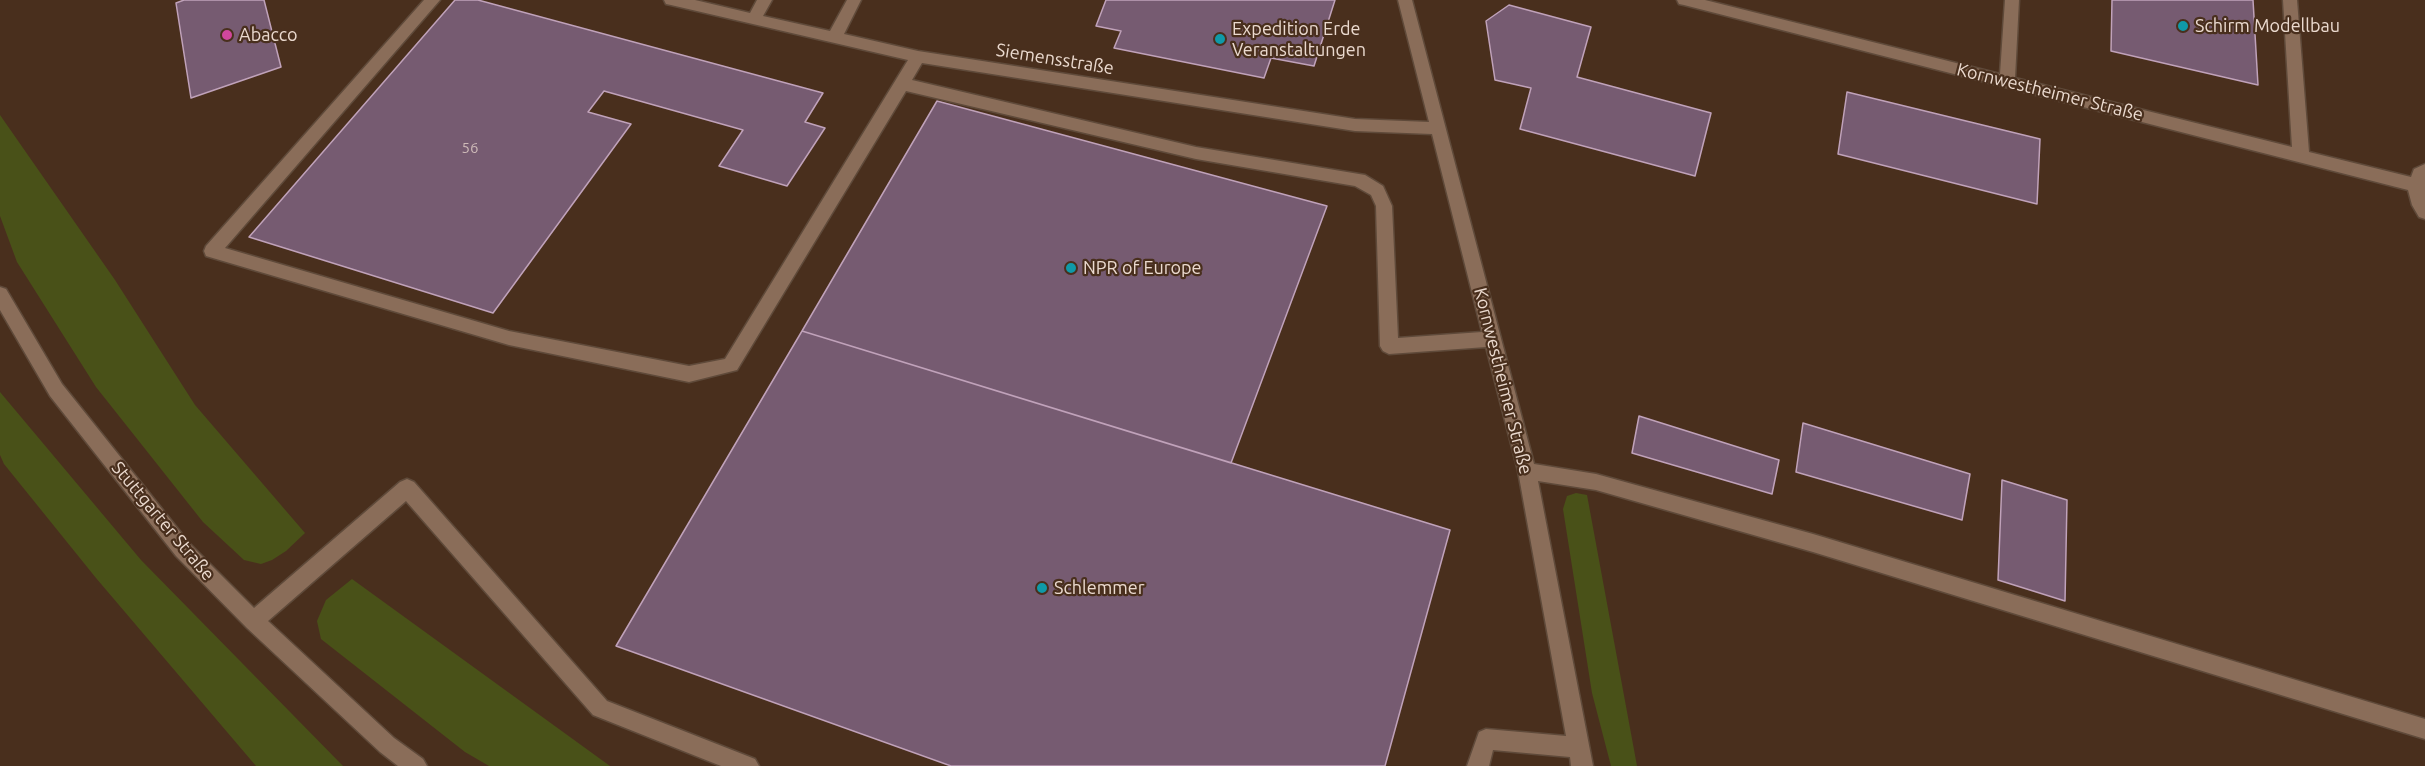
<!DOCTYPE html>
<meta charset="utf-8">
<style>
body{margin:0}
canvas{display:block;background:#492f1d}
</style>
<canvas width="2425" height="766"></canvas>
<script>
const context = document.querySelector('canvas').getContext('2d');
context.lineJoin = 'round';
function fill(path, color) { context.fillStyle = color; context.fill(path, 'evenodd'); }
const toPath = rows => new Path2D(rows.map(r => 'M' + r).join(''));
function trace(path, color, width, dash) { context.strokeStyle = color; context.lineWidth = width; context.lineCap = dash ? 'butt' : 'round'; context.setLineDash(dash || []); context.stroke(path); }
function drawText(font, color, halo, rows, align = 'center') {
  context.font = font + ' Ubuntu,sans-serif'; context.lineWidth = 4.5; context.setLineDash([]); context.textBaseline = 'middle'; context.strokeStyle = halo; context.fillStyle = color; for (const [text, x, y, turn = 0] of rows) {
    context.save(); context.translate(x, y); context.rotate((+turn || 0) * Math.PI / 180); context.textAlign = isNaN(turn) ? turn : align; if (halo) context.strokeText(text, 0, 0); context.fillText(text, 0, 0); context.restore();
  }
}
fill(toPath([
 [0,115,115,280,195,405,305,533,286,551,272,560,261,564,244,560,203,522,96,387,17,262,0,216],
 [0,392,141,560,343,766,256,766,96,578,4,464,0,455],
 [1576,493,1587,495,1637,766,1611,766,1592,693,1563,509,1567,496],
 [352,579,610,766,489,766,465,752,321,639,317,621,326,600]
]), '#495118');
const building = toPath([
 [184,0,264,0,281,67,191,98,176,3,184,0],
 [455,0,478,0,823,93,805,122,825,128,787,186,719,166,743,130,604,91,588,112,631,124,493,313,249,237,455,0],
 [1106,0,1335,0,1314,66,1271,58,1264,78,1114,48,1121,31,1096,26,1106,0],
 [2112,0,2253,0,2258,85,2111,51,2112,0],
 [1509,5,1591,27,1577,77,1711,113,1695,176,1520,129,1531,88,1495,80,1486,21,1509,5],
 [1847,92,2040,139,2037,204,1838,154,1847,92],
 [937,101,1327,206,1231,463,802,331,937,101],
 [802,331,1450,530,1385,766,951,766,616,646,802,331],
 [1639,416,1779,460,1772,494,1632,453,1639,416],
 [1803,423,1970,474,1962,520,1796,472,1803,423],
 [2002,480,2067,500,2065,601,1998,580,2002,480]
]);
fill(building, '#765b71');
trace(building, '#c0a2ba', 1.5);
const minor = toPath([
 [424,0,440,0,225,248,509,331,689,366,725,359,908,60,671,5,666,4,664,0,695,0,750,13,757,0,772,0,763,16,830,31,847,0,861,0,844,34,918,51,1355,119,1429,122,1398,0,1412,0,1534,464,1596,474,1813,534,2425,719,2425,739,1813,552,1596,490,1538,481,1593,766,1571,766,1570,757,1493,750,1489,766,1467,766,1479,732,1486,729,1566,736,1518,471,1486,347,1389,354,1383,351,1380,346,1376,206,1371,195,1355,186,1196,159,906,91,737,370,689,382,509,345,206,256,204,251,206,246,424,0],
 [922,63,1355,131,1432,134,1482,332,1398,338,1392,206,1383,186,1365,175,1196,147,912,80,922,63],
 [1677,0,1705,0,2000,74,2005,0,2019,0,2015,78,2292,147,2283,0,2297,0,2309,152,2411,177,2414,169,2425,164,2425,219,2419,217,2412,205,2408,190,1684,5,1679,4,1677,0],
 [0,287,6,289,62,384,190,544,254,608,400,482,407,479,414,482,607,701,755,759,759,766,721,766,593,715,406,501,268,621,394,738,423,759,427,766,398,766,380,752,247,628,176,556,50,396,0,310,0,287]
]);
trace(minor, '#5f4a3a', 3);
fill(minor, '#8a6d59');
for (const [x, y, r, color] of [
 [2183,26,6,"#0f9aa8"],
 [227,35,6,"#d1479c"],
 [1220,39,6,"#0f9aa8"],
 [1071,268,6,"#0f9aa8"],
 [1042,588,6,"#0f9aa8"]
]) { const dot = new Path2D(); dot.arc(x, y, r, 0, 2 * Math.PI); context.fillStyle = color; context.fill(dot); trace(dot, '#492f1d', 2); }
drawText('15px', '#cebab8', null, [
 ["56",470,148]
]);
drawText('18px', '#ebdacf', '#492f1d', [
 ["Schirm Modellbau",2195,26],
 ["Expedition Erde",1232,29],
 ["Veranstaltungen",1232,50],
 ["Abacco",239,35],
 ["NPR of Europe",1083,268],
 ["Schlemmer",1054,588]
], 'left');
drawText('18px', '#ebdacf', '#492f1d', [
 ["Siemensstraße",1055,59,9],
 ["Kornwestheimer Straße",2050,92,14],
 ["Kornwestheimer Straße",1503,381,76],
 ["Stuttgarter Straße",163,521,50]
]);
</script>
